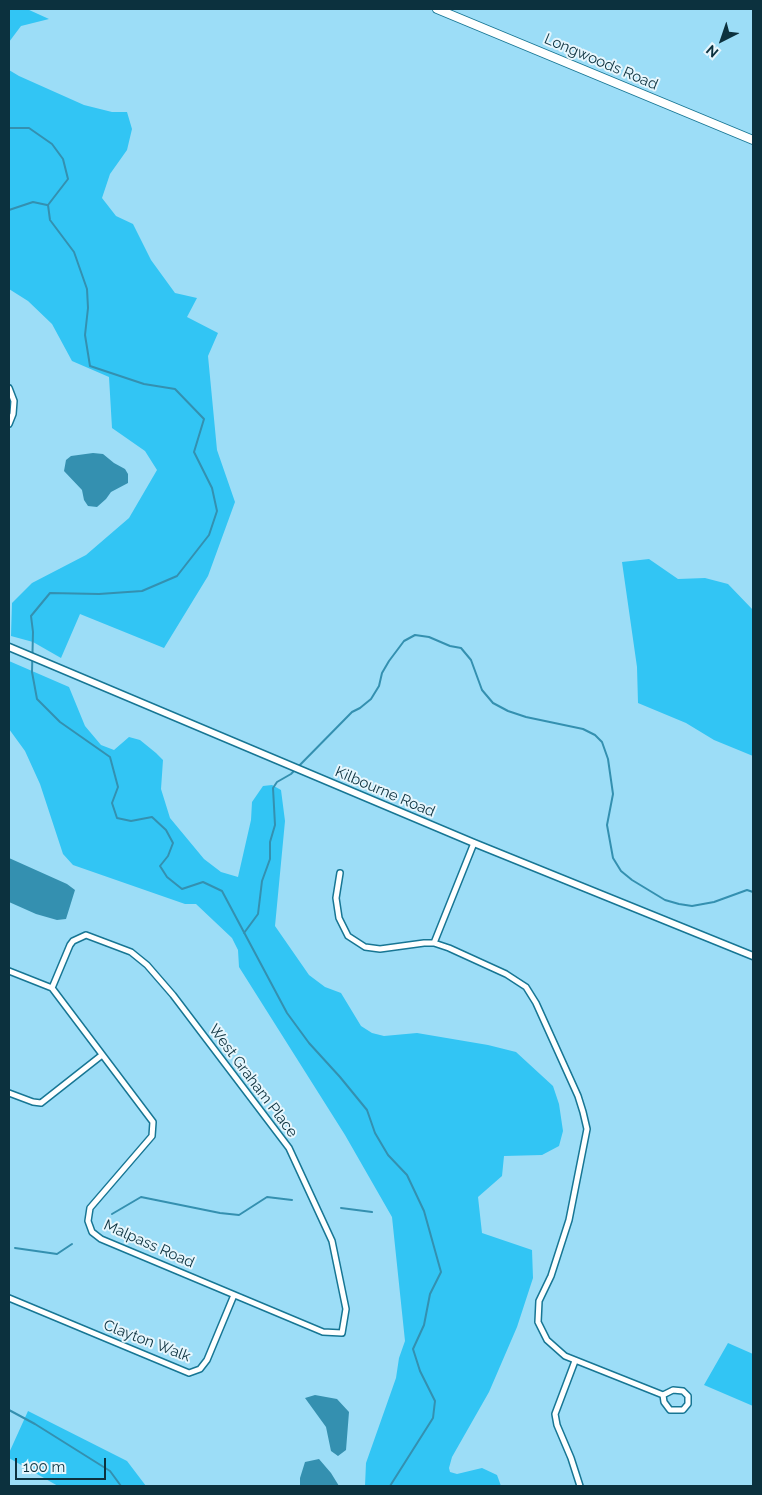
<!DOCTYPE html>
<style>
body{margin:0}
#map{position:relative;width:762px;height:1495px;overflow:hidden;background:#9cddf7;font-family:Raleway,sans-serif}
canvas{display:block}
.frame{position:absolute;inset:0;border:10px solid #0c313e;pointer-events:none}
.north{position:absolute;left:697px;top:15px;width:50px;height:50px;-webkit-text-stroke:4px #e6f6fd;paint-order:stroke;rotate:221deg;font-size:14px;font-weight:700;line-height:20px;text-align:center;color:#0c313e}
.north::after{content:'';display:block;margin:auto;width:18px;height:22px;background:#0c313e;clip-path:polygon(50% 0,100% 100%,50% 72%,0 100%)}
.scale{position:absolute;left:15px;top:1458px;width:91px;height:22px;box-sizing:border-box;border:2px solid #0c313e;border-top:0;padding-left:6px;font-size:15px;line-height:18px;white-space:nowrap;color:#0c313e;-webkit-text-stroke:4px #e6f6fd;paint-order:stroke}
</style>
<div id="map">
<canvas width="762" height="1495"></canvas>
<div class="frame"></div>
<div class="north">N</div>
<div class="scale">100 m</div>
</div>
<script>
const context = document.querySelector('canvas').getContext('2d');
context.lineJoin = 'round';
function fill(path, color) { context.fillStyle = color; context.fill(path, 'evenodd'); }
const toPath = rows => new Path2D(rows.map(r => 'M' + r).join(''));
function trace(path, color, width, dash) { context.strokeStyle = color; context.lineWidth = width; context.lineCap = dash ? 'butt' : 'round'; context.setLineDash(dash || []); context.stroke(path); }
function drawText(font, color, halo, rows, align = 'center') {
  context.font = font + ' Raleway,sans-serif'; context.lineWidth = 4; context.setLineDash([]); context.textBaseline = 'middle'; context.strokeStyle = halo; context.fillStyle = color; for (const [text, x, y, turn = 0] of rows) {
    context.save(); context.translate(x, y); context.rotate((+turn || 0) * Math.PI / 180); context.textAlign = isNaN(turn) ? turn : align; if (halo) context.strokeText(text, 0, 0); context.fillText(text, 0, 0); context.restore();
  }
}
fill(toPath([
 [9,9,27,9,49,19,21,26,9,42],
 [9,70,19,76,84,105,112,112,127,112,132,129,127,150,110,174,102,198,116,216,133,224,151,260,175,293,197,298,187,317,218,333,208,356,217,450,235,502,208,576,164,648,80,614,61,658,33,642,11,636,12,603,32,583,86,555,129,518,157,470,145,451,112,428,109,377,72,361,52,324,28,301,9,289],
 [649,559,678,579,705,578,728,584,753,610,753,756,714,740,686,723,638,703,637,667,622,562],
 [9,661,69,687,85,726,101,745,114,750,129,737,140,740,156,753,163,760,161,789,170,818,204,859,221,872,238,877,251,820,252,802,263,786,272,785,281,790,285,821,275,926,309,975,325,987,341,993,361,1026,372,1033,384,1036,417,1033,488,1045,516,1052,553,1086,559,1104,563,1131,559,1146,542,1155,504,1156,502,1176,478,1197,482,1233,532,1250,533,1278,517,1327,489,1392,452,1457,449,1468,450,1472,457,1474,482,1468,497,1475,501,1486,365,1486,366,1463,396,1378,399,1358,405,1341,392,1217,345,1135,239,967,238,950,232,938,196,904,185,904,73,865,63,854,40,784,25,751,9,729],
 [728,1343,753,1354,753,1406,704,1385],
 [28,1411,127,1461,146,1486,58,1486,9,1458,9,1453]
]), '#32c5f4');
fill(toPath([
 [93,453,103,454,114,463,125,469,128,474,128,483,111,492,106,499,97,507,88,506,84,500,82,490,64,471,66,460,71,456],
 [9,858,67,884,75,890,66,919,57,920,36,914,9,902],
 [315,1395,337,1399,349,1412,346,1450,338,1456,331,1451,326,1427,305,1398],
 [319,1459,331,1473,339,1486,300,1486,300,1478,305,1462]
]), '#3490b0');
trace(toPath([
 [9,128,29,128,52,144,63,159,68,179,48,205,50,220,74,252,87,289,88,308,85,335,90,366,144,384,175,389,204,419,194,452,212,488,217,511,209,535,177,576,142,591,99,594,50,593,31,616,33,632,32,672,37,699,60,722,110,757,118,787,112,803,117,818,131,821,152,817,166,830,173,843,168,856,160,866,167,877,182,889,203,882,222,891,287,1013,309,1043,340,1077,367,1110,375,1133,388,1155,407,1175,424,1211,441,1272,430,1294,424,1325,413,1349,420,1371,435,1401,433,1418,390,1486],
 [9,210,33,202,47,205],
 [244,933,258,914,262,881,270,859,270,842,275,825,273,788,277,782,291,774,352,712,360,708,371,699,379,686,382,673,389,661,404,641,415,635,429,637,450,646,461,648,471,660,482,690,493,703,508,711,526,717,583,729,595,735,602,742,608,759,613,794,607,825,613,858,621,871,632,880,665,900,679,904,692,906,714,902,747,890,753,892],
 [341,1208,372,1212],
 [112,1214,141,1197,220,1213,239,1215,267,1197,292,1200],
 [15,1248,57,1254,72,1244],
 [9,1410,35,1424,110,1471,121,1486]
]), '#3490b0', 2);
const minor = toPath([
 [9,388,14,401,13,414,9,424],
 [340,873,336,898,339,918,348,936,365,947,380,949,424,943,434,943,474,843],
 [434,943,449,948,506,974,526,987,536,1003,578,1096,583,1112,587,1129,569,1220,551,1276,539,1301,538,1322,547,1340,565,1356,663,1395,673,1390,683,1391,688,1396,688,1404,683,1410,670,1410,664,1402,663,1395],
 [9,971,52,988,153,1122,152,1136,90,1208,88,1221,92,1232,101,1239,323,1332,342,1333,346,1309,332,1241,289,1148,173,995,147,965,131,952,86,935,73,941,70,945,52,988],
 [9,1093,33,1102,41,1103,102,1055],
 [9,1298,189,1373,200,1369,207,1360,234,1295],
 [575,1361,555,1414,557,1425,571,1458,580,1486]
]);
const tertiary = toPath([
 [9,647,474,843,753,956]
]);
const secondary = toPath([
 [437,9,753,140]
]);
trace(minor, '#177694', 8);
trace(tertiary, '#177694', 9);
trace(secondary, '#177694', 10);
trace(minor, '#fff', 5);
trace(tertiary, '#fff', 6);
trace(secondary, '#fff', 8);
drawText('15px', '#0c313e', '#e6f6fd', [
 ["Longwoods Road",601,62,23],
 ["Kilbourne Road",385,792,23],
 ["West Graham Place",253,1081,53],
 ["Malpass Road",149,1244,24],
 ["Clayton Walk",147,1341,21]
]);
</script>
